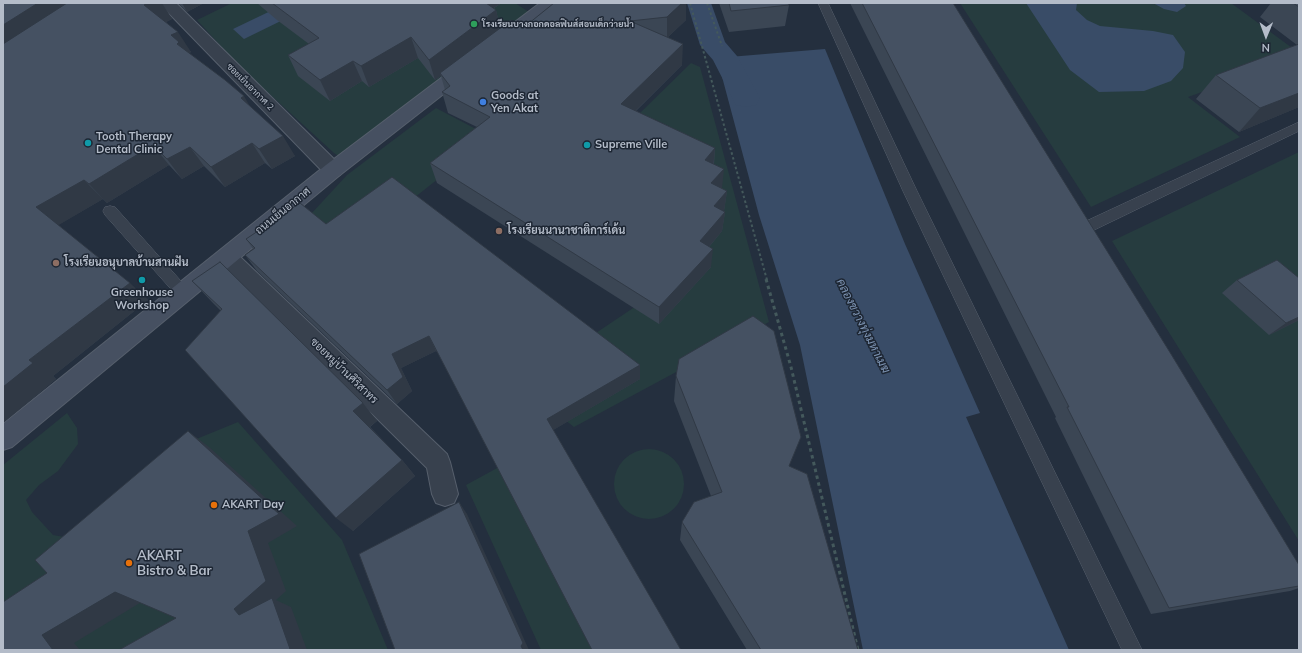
<!DOCTYPE html>
<meta charset="utf-8">
<style>
body{margin:0}
#map{position:relative;width:1302px;height:653px;overflow:hidden;background:#242f3e;font-family:Mulish,sans-serif}
canvas{display:block}
.frame{position:absolute;inset:0;border:4px solid #b4bcc9;pointer-events:none}
.north{position:absolute;left:1246px;top:16px;width:40px;height:40px;-webkit-text-stroke:3px #1d2633;paint-order:stroke;rotate:181deg;font-size:11px;font-weight:700;line-height:16px;text-align:center;color:#b4bcc9}
.north::after{content:'';display:block;margin:auto;width:14px;height:18px;background:#b4bcc9;clip-path:polygon(50% 0,100% 100%,50% 72%,0 100%)}
</style>
<div id="map">
<canvas width="1302" height="653"></canvas>
<div class="frame"></div>
<div class="north">N</div>
</div>
<script>
const context = document.querySelector('canvas').getContext('2d');
context.lineJoin = 'round';
function fill(path, color) { context.fillStyle = color; context.fill(path, 'evenodd'); }
const toPath = rows => new Path2D(rows.map(r => 'M' + r).join(''));
function trace(path, color, width, dash) { context.strokeStyle = color; context.lineWidth = width; context.lineCap = dash ? 'butt' : 'round'; context.setLineDash(dash || []); context.stroke(path); }
function drawText(font, color, halo, rows, align = 'center') {
  context.font = font + ' Mulish,Sarabun,sans-serif'; context.lineWidth = 3; context.setLineDash([]); context.textBaseline = 'middle'; context.strokeStyle = halo; context.fillStyle = color; for (const [text, x, y, turn = 0] of rows) {
    context.save(); context.translate(x, y); context.rotate((+turn || 0) * Math.PI / 180); context.textAlign = isNaN(turn) ? turn : align; if (halo) context.strokeText(text, 0, 0); context.fillText(text, 0, 0); context.restore();
  }
}
fill(toPath([
 [232,3,515,3,529,12,340,157,334,153,239,66,197,20],
 [960,3,1231,3,1299,53,1299,57,1188,97,1240,137,1091,207],
 [691,63,700,67,769,322,574,427,520,384,712,255,609,200,669,126,640,113],
 [436,108,491,137,352,247,311,214,347,175],
 [1299,152,1299,541,1112,241],
 [67,413,77,428,78,444,58,471,39,485,26,500,32,512,53,535,76,539,189,442,238,422,342,540,388,650,3,650,3,465],
 '614 484a35 35 0 1 1 70 0a35 35 0 1 1-70 0Z',
 [499,467,592,650,541,650,466,485]
]), '#263c3f');
fill(toPath([
 [1026,3,1077,3,1076,10,1087,20,1100,26,1153,31,1173,35,1185,52,1183,68,1171,81,1144,91,1099,92,1070,70],
 [1153,3,1184,3,1186,6,1177,12,1164,9],
 [281,6,293,15,244,39,233,29],
 [825,49,905,244,980,413,966,417,1069,650,863,650,800,345,759,215,717,58]
]), '#394c67');
fill(toPath([
 [687,3,711,3,725,42,737,56,760,98,756,105,746,107,736,105,713,60,700,45,687,3]
]), '#394c67');
const lane = toPath([
 [818,3,828,3,917,191,1142,650,1122,650,903,191,818,3],
 [1299,122,1299,131,1092,231,1087,232,1082,231,1080,227,1082,223,1299,122],
 [110,206,115,207,188,289,190,293,188,297,183,299,178,297,105,215,103,211,105,207,110,206]
]);
const street = toPath([
 [159,3,176,3,340,165,343,170,340,175,333,177,326,175,159,3],
 [227,249,234,251,447,454,450,462,458,494,454,503,445,506,436,503,432,494,427,468,220,263,217,257,220,251,227,249]
]);
const secondary = toPath([
 [540,3,558,3,503,48,497,49,491,48,489,44,491,40,540,3],
 [467,61,473,63,476,67,473,71,340,175,12,447,3,450,3,424,326,165,461,63,467,61]
]);
trace(lane, '#565f6c', 1);
trace(street, '#565f6c', 2);
trace(secondary, '#565f6c', 2);
trace(toPath([
 [690,3,767,280],
 [707,3,722,46]
]), '#44595c', 2, [2.5, 2.5]);
trace(toPath([
 [766,279,791,367,858,650]
]), '#44595c', 3, [3.5, 3.5]);
fill(lane, '#38414e');
fill(street, '#38414e');
fill(secondary, '#465061');
fill(toPath([
 [3,3,162,3,172,19,166,22,191,52,189,53,250,106,295,156,272,169,265,163,225,187,204,166,182,179,169,165,107,203,103,199,58,225,148,300,53,376,56,379,3,423],
 [178,3,204,3,187,12],
 [257,3,502,3,494,8,496,10,500,28,523,28,554,3,686,20,668,37,682,65,636,111,715,148,714,164,722,188,721,189,727,191,724,211,725,212,722,231,709,247,711,267,659,324,437,183,430,163,477,127,448,113,442,92,445,90,441,76,435,80,418,58,369,87,362,81,330,101,298,76,288,55,309,44,277,20],
 [719,3,788,3,789,5,785,26,729,32],
 [850,3,953,3,1299,565,1299,588,1290,591,1151,614,1055,418,1056,417],
 [1271,3,1299,3,1299,107,1239,132,1196,99,1216,75,1297,45,1260,17],
 [326,224,640,379,553,430,436,351,401,368,412,391,397,404,257,271,245,255,253,249,246,239],
 [1299,278,1299,320,1269,335,1222,293,1237,280],
 [192,281,363,403,377,421,370,427,402,460,415,476,353,531,221,311,212,302],
 [676,376,789,466,858,650,747,650,680,540,682,522,711,496,674,401]
]), '#3b4654');
fill(toPath([
 [38,3,87,3,3,57,3,25],
 [149,3,162,3,172,19,158,26,144,5],
 [182,3,204,3,187,12],
 [477,3,502,3,480,16],
 [682,3,686,3,686,20,667,38,667,17],
 [496,10,501,31,440,73,441,76,435,80,429,60],
 [178,32,191,52,187,54,193,63,171,35],
 [411,37,418,58,369,87,361,66],
 [683,44,682,65,622,124,621,104],
 [353,61,362,81,330,101,320,80],
 [1299,93,1299,107,1239,132,1260,108],
 [244,96,256,117,241,98],
 [283,136,295,156,272,169,259,149],
 [252,143,265,163,225,187,211,167],
 [153,145,169,165,107,203,89,184],
 [190,147,204,166,182,179,167,159],
 [715,148,713,168,705,160],
 [724,169,722,188,709,203,711,183],
 [84,180,103,199,57,226,36,207],
 [727,191,724,211,712,225,714,206],
 [725,212,722,231,698,260,700,241],
 [713,249,711,267,659,324,659,307],
 [130,283,148,300,53,376,56,379,3,423,3,387,29,360],
 [1299,317,1299,320,1269,335,1286,323],
 [429,336,436,351,401,368,412,391,397,404,387,390,392,354],
 [640,365,640,379,550,432,547,419],
 [363,403,377,421,368,428,353,411],
 [188,431,209,447,297,526,268,543,286,591,276,600,291,607,307,650,288,650,239,615,234,609],
 [402,460,415,476,353,531,336,518],
 [459,502,467,514,529,650,523,650],
 [115,592,143,601,74,643,80,650,53,650,42,635]
]), '#303945');
const building = toPath([
 [3,3,38,3,3,25,3,3],
 [67,3,149,3,144,5,178,32,171,35,179,42,177,44,225,80,244,96,241,98,283,136,259,149,252,143,211,167,190,147,167,159,153,145,89,184,84,180,36,207,130,283,29,360,33,363,3,387,3,44,67,3],
 [272,3,486,3,496,10,429,60,411,37,361,66,353,61,320,80,288,55,319,38,272,3],
 [554,3,682,3,667,17,630,21,683,44,621,104,715,148,705,160,724,169,711,183,727,191,714,206,725,212,700,241,713,249,659,307,430,163,490,117,442,92,450,86,440,73,511,20,523,28,554,3],
 [729,3,788,3,789,5,731,11,729,3],
 [862,3,953,3,1171,354,1299,565,1299,586,1169,608,1067,407,1069,407,862,3],
 [1293,3,1299,3,1299,7,1293,3],
 [1299,44,1299,93,1260,108,1216,75,1299,44],
 [392,177,640,365,547,419,681,650,592,650,429,336,392,354,403,377,387,390,245,255,255,248,246,239,300,203,326,224,392,177],
 [1277,260,1299,278,1299,317,1286,323,1237,280,1277,260],
 [220,262,363,403,353,411,402,460,336,518,185,350,222,309,192,281,220,262],
 [753,316,774,331,801,437,789,466,807,474,858,650,761,650,682,522,694,502,722,492,676,376,679,359,753,316],
 [188,431,279,514,248,531,266,581,234,609,239,615,272,598,290,649,288,650,119,650,176,618,115,592,42,635,53,650,3,650,3,602,47,573,35,560,188,431],
 [459,502,523,643,521,646,523,650,395,650,359,554,459,502]
]);
fill(building, '#455162');
trace(building, '#303945', 1);
for (const [x, y, r, color] of [
 [474,24,4,"#2e9e5b"],
 [483,102,4,"#3f7fe0"],
 [88,143,4,"#0f9aa8"],
 [587,145,4,"#0f9aa8"],
 [499,231,4,"#8d6e63"],
 [56,263,4,"#8d6e63"],
 [142,280,4,"#0f9aa8"],
 [214,505,4,"#e8710a"],
 [129,563,4,"#e8710a"]
]) { const dot = new Path2D(); dot.arc(x, y, r, 0, 2 * Math.PI); context.fillStyle = color; context.fill(dot); trace(dot, '#1d2633', 1.5); }
drawText('bold 9px', '#b4bcc9', '#1d2633', [
 ["โรงเรียนบางกอกดอลฟินส์สอนเด็กว่ายน้ำ",482,24]
], 'left');
drawText('9px', '#b4bcc9', '#1d2633', [
 ["ซอยเย็นอากาศ 2",250,87,45]
]);
drawText('bold 11px', '#b4bcc9', '#1d2633', [
 ["Goods at",491,96],
 ["Yen Akat",491,109],
 ["Tooth Therapy",96,137],
 ["Dental Clinic",96,150],
 ["Supreme Ville",595,145],
 ["โรงเรียนนานาชาติการ์เด้น",507,231],
 ["โรงเรียนอนุบาลบ้านสานฝัน",64,263],
 ["Greenhouse",142,293,"center"],
 ["Workshop",142,306,"center"],
 ["AKART Day",222,505]
], 'left');
drawText('11px', '#b4bcc9', '#1d2633', [
 ["ถนนเย็นอากาศ",283,211,-39],
 ["ซอยหมู่บ้านศิริสาทร",344,371,44]
]);
drawText('italic 12px', '#7c92b1', '#1d2633', [
 ["คลองขวางทุ่งมหาเมฆ",863,326,63]
]);
drawText('bold 13px', '#b4bcc9', '#1d2633', [
 ["AKART",137,556],
 ["Bistro & Bar",137,571]
], 'left');
</script>
